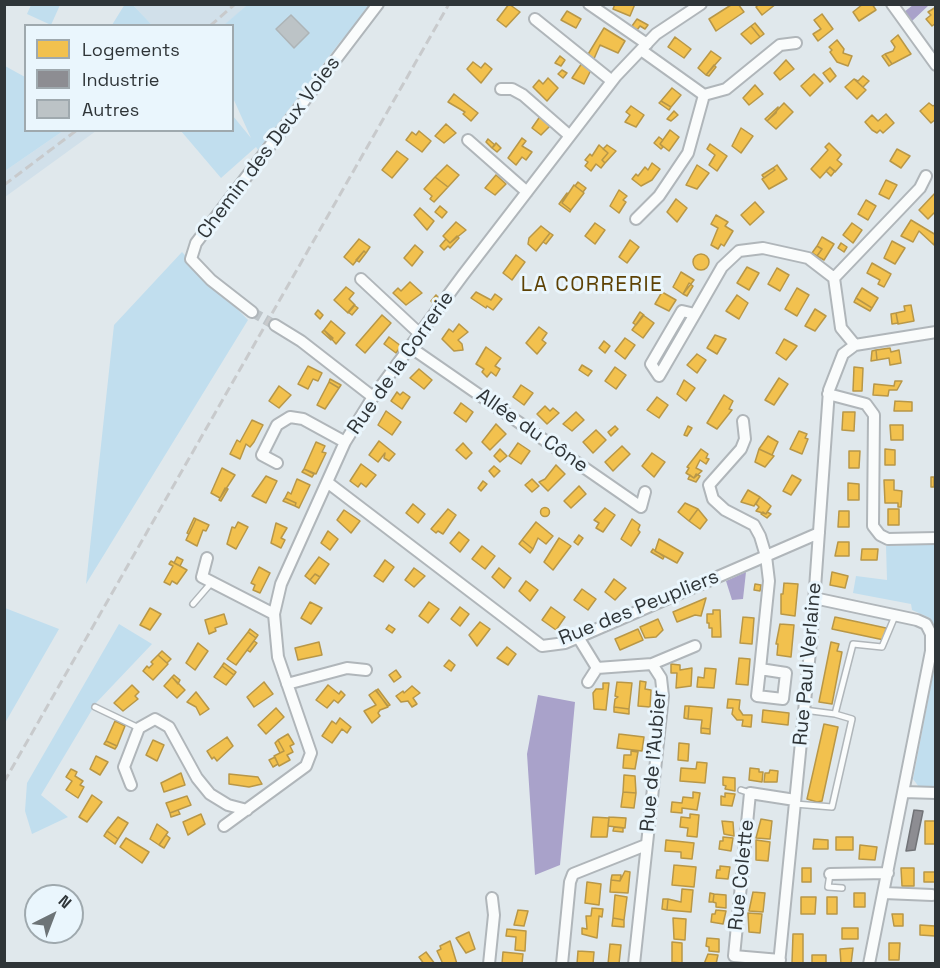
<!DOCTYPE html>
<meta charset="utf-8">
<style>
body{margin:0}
#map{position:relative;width:940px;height:968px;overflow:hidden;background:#e0e8ec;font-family:"Space Grotesk",sans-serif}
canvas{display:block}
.frame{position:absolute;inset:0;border:6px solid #2f3538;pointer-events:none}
.legend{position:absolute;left:24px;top:24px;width:210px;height:108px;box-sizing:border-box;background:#eaf6fd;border:2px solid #9fa9ae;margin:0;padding:8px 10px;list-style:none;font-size:18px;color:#2f3538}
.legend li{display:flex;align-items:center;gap:12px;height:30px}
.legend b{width:30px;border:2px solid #9fa9ae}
.north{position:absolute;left:24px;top:884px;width:60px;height:60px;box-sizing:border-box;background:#eaf6fd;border:2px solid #9fa9ae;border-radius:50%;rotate:42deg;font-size:16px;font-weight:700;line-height:24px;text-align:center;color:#2f3538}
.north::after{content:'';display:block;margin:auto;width:21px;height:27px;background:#6d7477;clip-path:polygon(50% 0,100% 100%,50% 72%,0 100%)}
</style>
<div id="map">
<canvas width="940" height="968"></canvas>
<div class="frame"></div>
<ul class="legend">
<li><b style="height:16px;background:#f2c14e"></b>Logements</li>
<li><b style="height:16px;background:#8d8d92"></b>Industrie</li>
<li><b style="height:16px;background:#bcc3c6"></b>Autres</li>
</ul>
<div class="north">N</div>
</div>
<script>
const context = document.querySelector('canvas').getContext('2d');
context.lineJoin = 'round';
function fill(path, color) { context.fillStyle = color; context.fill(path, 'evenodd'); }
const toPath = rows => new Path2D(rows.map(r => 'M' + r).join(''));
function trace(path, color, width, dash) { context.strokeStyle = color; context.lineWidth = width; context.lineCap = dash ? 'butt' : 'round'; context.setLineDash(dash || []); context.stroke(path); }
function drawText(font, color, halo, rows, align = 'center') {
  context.font = font + ' "Space Grotesk",sans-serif'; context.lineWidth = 6; context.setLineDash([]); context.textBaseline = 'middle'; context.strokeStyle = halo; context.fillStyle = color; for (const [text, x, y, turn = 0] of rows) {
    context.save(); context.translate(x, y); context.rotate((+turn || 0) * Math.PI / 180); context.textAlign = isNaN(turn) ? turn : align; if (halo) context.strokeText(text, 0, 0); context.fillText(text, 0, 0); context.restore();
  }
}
fill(toPath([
 [133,5,247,5,224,26,152,25],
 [63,131,96,131,5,197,5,171]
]), '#d1e0ea');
fill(toPath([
 [125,4,133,5,152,25,112,25],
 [31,5,31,4,60,5,51,25,27,14],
 [247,5,373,5,340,42,258,150,256,147,221,178,181,131,232,130,233,116,251,138,233,98,232,26,224,25],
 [5,66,25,77,26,130,63,131,5,171],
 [182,252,248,320,86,584,114,325],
 [935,544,935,633,930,618,912,610,911,604,853,593,856,576,887,580,886,546],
 [5,608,59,629,5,723],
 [119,624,152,644,96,703,41,795,68,817,32,834,25,811,27,783],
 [935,664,935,787,919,787,913,779]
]), '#c1deee');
fill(toPath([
 [913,5,929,5,911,22,904,12],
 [746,572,743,599,732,600,726,581],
 [538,695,575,702,560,865,535,875,527,754]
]), '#a9a2ca');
const homes = toPath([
 [509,4,520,12,506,27,497,20,509,4],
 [615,4,635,4,630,16,613,9,615,4],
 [738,4,744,12,716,31,709,19,731,5,738,4],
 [759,4,776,4,762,15,756,7,759,4],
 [863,4,872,4,876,10,859,21,853,12,863,4],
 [936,7,936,23,932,26,926,19,931,15,928,12,936,7],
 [567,11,581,19,576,28,561,20,567,11],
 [822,14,833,29,818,41,813,34,821,29,814,20,822,14],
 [637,19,648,25,645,29,640,26,637,30,632,26,637,19],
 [755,23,764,34,760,37,751,26,755,23],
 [751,26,760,37,751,44,741,34,751,26],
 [604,28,625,41,618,53,600,45,593,61,587,56,604,28],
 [898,35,911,54,892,64,885,54,893,51,895,47,891,41,898,35],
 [675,37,691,49,684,58,668,47,675,37],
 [837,40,844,49,843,53,852,56,848,66,837,62,830,52,832,50,829,47,837,40],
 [711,51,721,58,706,75,698,68,711,51],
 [885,54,892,64,889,66,882,56,885,54],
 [560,56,565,60,561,66,555,63,560,56],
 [786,60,794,69,780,80,774,73,786,60],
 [473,62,481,68,485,63,492,69,481,83,467,69,473,62],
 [582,63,591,70,584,84,572,78,582,63],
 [714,65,716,67,709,76,706,75,714,65],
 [830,68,836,76,830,82,823,73,830,68],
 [562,70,567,73,563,78,558,74,562,70],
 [814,74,823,83,810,96,801,86,814,74],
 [863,76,869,81,863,87,854,79,858,81,863,76],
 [548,78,558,88,547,101,533,87,539,80,543,84,548,78],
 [854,79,866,90,857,99,845,87,854,79],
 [755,85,763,94,749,105,743,98,755,85],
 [672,88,681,95,671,107,661,101,672,88],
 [454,94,478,113,471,121,463,114,465,112,448,102,454,94],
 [661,101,671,107,669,110,659,103,661,101],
 [784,103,793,112,776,129,767,121,784,103],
 [929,103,933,106,936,104,936,119,931,123,920,111,929,103],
 [631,106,644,115,636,127,625,122,630,115,626,112,631,106],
 [778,107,776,113,767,121,765,119,778,107],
 [674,111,678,115,671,121,667,119,674,111],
 [886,114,894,123,883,133,880,130,877,133,872,130,865,122,872,115,878,121,886,114],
 [541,115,552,124,541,135,532,128,541,115],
 [446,124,456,133,444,143,435,136,446,124],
 [741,128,753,136,741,153,732,146,741,128],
 [670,130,679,137,669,151,660,144,670,130],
 [419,131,431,141,422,152,406,140,412,132,416,135,419,131],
 [659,137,663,140,660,144,663,147,661,149,654,143,659,137],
 [522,138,526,141,522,146,532,152,526,160,522,157,516,165,508,158,522,138],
 [488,139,495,145,492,148,486,142,488,139],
 [496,143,501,148,497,152,492,148,496,143],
 [829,143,841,155,837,160,842,164,835,172,830,167,820,178,811,169,828,150,825,147,829,143],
 [710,144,727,156,717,171,709,165,715,155,707,149,710,144],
 [599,145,608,153,602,160,605,163,601,168,596,164,591,171,585,166,588,162,585,160,590,154,592,156,599,145],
 [607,145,616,151,605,163,602,160,608,153,603,149,607,145],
 [897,149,910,156,901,168,890,161,897,149],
 [397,151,408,159,392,178,382,170,397,151],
 [652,163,660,169,652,180,641,186,632,179,636,174,638,176,645,167,648,170,652,163],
 [447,165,459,175,448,187,435,177,447,165],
 [697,165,709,173,697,189,686,185,697,165],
 [777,165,787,179,769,189,762,179,775,170,773,168,777,165],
 [830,167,835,171,831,176,826,171,830,167],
 [773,168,775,170,764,178,762,175,773,168],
 [496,175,506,184,495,195,485,188,496,175],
 [435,177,448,187,434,202,430,199,432,196,424,189,435,177],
 [886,180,897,185,889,199,879,194,886,180],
 [578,182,586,188,583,192,575,186,578,182],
 [574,185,584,193,571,210,562,203,574,185],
 [619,190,627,196,623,200,626,202,619,213,610,206,619,190],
 [936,192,936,211,928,219,919,210,936,192],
 [567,193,562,203,571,210,570,212,559,204,567,193],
 [676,199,687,208,677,222,667,212,676,199],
 [866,200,876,206,868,220,858,214,866,200],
 [755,202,764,212,750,225,741,215,755,202],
 [440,206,447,212,442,218,435,212,440,206],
 [420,208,434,221,427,230,414,215,420,208],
 [716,215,728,222,725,226,733,231,724,246,721,244,718,249,711,245,718,228,711,224,716,215],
 [911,220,936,235,934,245,919,231,913,242,901,236,911,220],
 [456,222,466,230,450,243,443,236,456,222],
 [595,223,605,230,595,244,585,236,595,223],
 [852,223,862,230,853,243,843,235,852,223],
 [541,226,550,233,536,251,528,244,529,238,541,226],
 [550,233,553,235,546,244,543,242,550,233],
 [457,236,459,238,450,248,448,246,444,250,440,246,446,239,450,243,457,236],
 [822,237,834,244,824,260,817,256,822,249,817,246,822,237],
 [359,239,370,247,366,253,364,251,353,265,344,257,359,239],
 [630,240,639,247,627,263,619,257,630,240],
 [892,241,905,248,895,264,884,258,892,241],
 [841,243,847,247,844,252,838,248,841,243],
 [415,245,423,252,412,266,404,258,415,245],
 [817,246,822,249,817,256,812,253,817,246],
 [364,251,366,253,359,262,356,260,364,251],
 '693 262a8 8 0 1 1 16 0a8 8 0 1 1-16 0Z',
 [516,255,525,262,512,280,503,273,516,255],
 [872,263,891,274,884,287,878,284,880,280,867,273,872,263],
 [747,267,759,273,749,290,737,283,747,267],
 [777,268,789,275,780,291,768,284,777,268],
 [681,272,694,280,683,294,673,287,681,272],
 [410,282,422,293,406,305,393,293,398,288,401,291,410,282],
 [689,283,693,286,687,296,683,294,689,283],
 [346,287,354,293,349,299,355,305,348,313,334,300,346,287],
 [797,288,809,295,797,316,785,309,797,288],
 [862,288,878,298,872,308,856,298,862,288],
 [476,292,491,300,495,294,502,299,493,310,487,306,486,308,471,298,476,292],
 [662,292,676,300,669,311,655,304,662,292],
 [436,295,440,299,435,305,431,301,436,295],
 [737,295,748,303,739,319,726,311,737,295],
 [856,298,872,308,870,311,854,302,856,298],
 [354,305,358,308,352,315,348,312,354,305],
 [911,305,914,321,898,324,896,313,905,311,904,306,911,305],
 [815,309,826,316,815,331,805,326,815,309],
 [318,310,323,315,320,319,315,314,318,310],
 [640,312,644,315,636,325,633,323,640,312],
 [896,313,898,323,892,324,891,314,896,313],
 [382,315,391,323,365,353,356,345,382,315],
 [643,315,654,323,643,338,632,330,643,315],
 [331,321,345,333,336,344,324,330,331,321],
 [459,324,468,332,458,340,462,344,463,350,454,351,442,339,449,329,453,332,459,324],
 [539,327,547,333,542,340,546,343,537,354,526,343,539,327],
 [324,330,333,338,331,340,322,332,324,330],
 [715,335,726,339,717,354,707,348,715,335],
 [389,337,401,346,396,353,384,344,389,337],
 [625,338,635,345,625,359,615,351,625,338],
 [784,339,797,346,786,360,776,353,784,339],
 [604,341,610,346,605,353,599,348,604,341],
 [486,347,501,358,495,366,500,369,496,376,491,372,487,377,482,372,484,369,476,364,486,347],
 [890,348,891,352,899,350,901,363,890,365,889,358,877,360,876,350,890,348],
 [876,350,877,360,871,361,872,351,876,350],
 [697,354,706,360,697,373,687,365,697,354],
 [582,365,592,371,588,376,579,370,582,365],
 [308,366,322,373,318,381,313,379,308,389,298,384,308,366],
 [615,367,626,375,616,389,605,381,615,367],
 [854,367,863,368,862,391,853,391,854,367],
 [419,369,432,380,424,389,410,378,419,369],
 [779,378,788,384,774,405,765,400,779,378],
 [330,379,341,385,339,388,329,382,330,379],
 [684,380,695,388,686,401,677,394,684,380],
 [895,381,902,381,897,390,889,390,888,396,873,395,874,384,894,386,895,381],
 [329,382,339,388,325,409,317,405,329,382],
 [521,385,533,393,524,405,513,397,521,385],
 [279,386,291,395,279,408,269,401,279,386],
 [397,392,400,395,403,392,410,397,402,409,391,401,397,392],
 [724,395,733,401,729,409,732,410,717,429,707,423,724,395],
 [657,397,668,405,659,418,647,410,657,397],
 [895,401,912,402,912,411,894,411,895,401],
 [461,403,473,412,466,422,454,413,461,403],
 [545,406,550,411,553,408,559,413,547,424,537,414,545,406],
 [386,411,401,422,392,435,378,425,386,411],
 [576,412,584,420,572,431,563,424,576,412],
 [843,412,855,412,854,431,842,430,843,412],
 [252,420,263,425,254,442,250,447,246,444,240,459,230,454,237,440,240,442,252,420],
 [496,424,506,434,490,450,482,442,496,424],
 [890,425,903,425,903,440,891,440,890,425],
 [615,426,618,429,611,436,608,432,615,426],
 [688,426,692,428,687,436,684,435,688,426],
 [596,430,606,440,593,453,583,442,596,430],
 [799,431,807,434,805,438,808,439,802,454,790,449,799,431],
 [768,436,778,442,772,455,759,449,768,436],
 [379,441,395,454,389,461,384,458,385,453,378,462,369,455,379,441],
 [316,442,325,446,322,452,326,453,316,474,304,469,316,442],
 [463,443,472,453,466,459,456,450,463,443],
 [518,443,530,451,521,464,509,456,518,443],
 [622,446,630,454,613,471,605,462,622,446],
 [500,449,507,456,500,462,494,456,500,449],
 [701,449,708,454,706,458,709,459,706,464,700,460,696,468,702,471,694,478,686,473,689,468,687,467,701,449],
 [759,449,774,456,765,467,755,462,759,449],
 [885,449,895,450,895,465,885,465,885,449],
 [849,451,860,451,859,468,849,468,849,451],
 [652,453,665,462,654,477,642,466,652,453],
 [361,464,376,475,366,487,361,483,358,487,350,481,361,464],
 [556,465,565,474,548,491,539,482,545,479,556,465],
 [494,466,500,471,494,477,489,471,494,466],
 [222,468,235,475,220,498,211,493,222,468],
 [304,469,314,474,312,477,302,472,304,469],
 [696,474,700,476,696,482,688,479,690,475,694,478,696,474],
 [792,475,801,480,791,495,783,491,792,475],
 [266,476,277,481,266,503,252,496,266,476],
 [931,477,934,477,934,487,931,487,931,477],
 [297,479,310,485,299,508,295,506,296,503,285,498,288,492,291,494,297,479],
 [532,479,539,486,532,492,525,485,532,479],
 [884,480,894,480,894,490,902,491,901,507,898,507,898,503,885,503,884,480],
 [483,481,487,484,481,491,478,488,483,481],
 [848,483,859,484,859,500,848,500,848,483],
 [579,486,586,494,571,508,564,501,579,486],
 [225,488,228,489,221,501,219,500,225,488],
 [748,490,760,497,754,506,741,502,748,490],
 [760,497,771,506,766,514,756,511,759,507,756,504,760,497],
 [285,498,296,503,295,506,283,501,285,498],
 [685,503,698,509,689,521,678,512,685,503],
 [413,504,425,514,418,523,406,513,413,504],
 '540.5 512a4.5 4.5 0 1 1 9 0a4.5 4.5 0 1 1-9 0Z',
 [605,508,615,515,603,532,596,528,599,523,594,520,605,508],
 [448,509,456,515,443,534,438,531,436,533,431,529,448,509],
 [698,509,707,520,700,529,689,521,698,509],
 [888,509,899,509,899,525,888,525,888,509],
 [344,510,360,521,351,533,337,520,344,510],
 [839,511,849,511,849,527,838,527,839,511],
 [763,512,766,514,767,512,771,514,767,518,761,514,763,512],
 [194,518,196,519,189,534,187,533,194,518],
 [196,519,209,525,206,531,203,530,197,546,186,540,196,519],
 [632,519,640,525,638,530,640,532,631,546,621,539,632,519],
 [238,522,248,527,236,549,227,544,232,527,235,528,238,522],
 [536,522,553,536,546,544,538,538,533,549,522,540,536,522],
 [276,523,287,528,281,538,285,540,281,548,271,543,276,523],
 [328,531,338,539,330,550,321,543,328,531],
 [459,532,469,540,460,552,450,543,459,532],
 [579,535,583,538,578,545,574,542,579,535],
 [559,538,571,546,553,570,544,562,559,538],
 [659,539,683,553,677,563,655,551,659,539],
 [522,540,533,549,530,553,519,544,522,540],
 [838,542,849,542,849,556,835,556,838,542],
 [482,546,495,556,485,569,472,559,482,546],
 [653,549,664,557,663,559,651,552,653,549],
 [862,549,878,549,877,560,861,560,862,549],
 [177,557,183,560,180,566,174,563,177,557],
 [319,557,329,564,320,577,315,574,310,580,305,576,319,557],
 [385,560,394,567,383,582,374,576,385,560],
 [171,561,187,570,177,584,172,581,170,585,164,582,173,566,169,564,171,561],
 [259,567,270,573,260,593,253,590,255,585,251,583,259,567],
 [414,568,425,576,414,587,405,580,414,568],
 [499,568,511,578,504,588,492,577,499,568],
 [832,572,848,576,845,588,830,585,832,572],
 [315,574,320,577,315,584,310,580,315,574],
 [614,579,626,588,615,600,605,592,614,579],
 [526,581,538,590,530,601,519,591,526,581],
 [784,583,798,584,795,616,781,614,781,594,783,594,784,583],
 [755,584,761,585,760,591,754,590,755,584],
 [582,589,596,599,588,610,574,600,582,589],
 [706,598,701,616,695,615,677,622,673,612,706,598],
 [310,602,322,608,311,624,301,618,310,602],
 [429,602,439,609,428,623,419,616,429,602],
 [460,607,469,614,460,626,451,619,460,607],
 [551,607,565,617,556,630,542,620,551,607],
 [150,608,161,614,150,630,140,625,150,608],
 [713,610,720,610,721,637,712,637,712,628,709,628,709,623,707,623,707,614,713,614,713,610],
 [224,614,227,624,215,628,216,631,209,634,205,620,224,614],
 [743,617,754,618,752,644,740,643,743,617],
 [835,617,886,628,884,640,832,629,835,617],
 [658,619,663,630,656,637,645,638,640,627,658,619],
 [480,622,490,629,477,646,469,635,480,622],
 [780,624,794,625,791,657,777,655,778,644,776,644,780,624],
 [389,625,395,629,392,633,386,629,389,625],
 [250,629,258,635,256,638,248,632,250,629],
 [638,629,643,640,620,650,615,639,638,629],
 [248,632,256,638,236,665,227,659,248,632],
 [254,641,257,643,250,652,247,650,254,641],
 [319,642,322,655,298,660,295,648,319,642],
 [831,642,839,644,837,651,842,652,832,704,819,702,831,642],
 [198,643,208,651,195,670,186,663,198,643],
 [507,647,516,654,508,665,497,658,507,647],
 [162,651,171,659,167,663,158,655,162,651],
 [158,655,168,664,153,680,143,671,147,666,149,668,153,664,151,662,158,655],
 [739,658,750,659,748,685,736,684,739,658],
 [449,660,455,665,451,671,444,666,449,660],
 [224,663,236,672,234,675,222,666,224,663],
 [671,664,680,665,680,670,692,668,691,686,676,688,677,673,671,673,671,664],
 [222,666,234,675,226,685,214,677,222,666],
 [705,668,716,669,714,688,697,687,698,677,704,678,705,668],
 [396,670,401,677,394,682,389,675,396,670],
 [174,675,180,680,178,684,172,677,174,675],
 [172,677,185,690,177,698,164,686,172,677],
 [640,681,646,682,645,689,651,690,650,707,638,706,640,681],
 [264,682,273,694,254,707,247,697,264,682],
 [617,682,632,683,629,709,614,707,615,699,618,697,615,696,617,682],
 [603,683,609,683,606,710,594,709,593,693,596,689,603,689,603,683],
 [132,685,139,692,135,696,138,699,123,711,114,703,132,685],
 [328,685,339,694,341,691,345,695,338,703,334,700,327,708,316,700,328,685],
 [412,686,420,693,413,698,417,704,412,707,408,701,401,702,396,696,403,691,404,693,412,686],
 [378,689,390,705,388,706,376,691,378,689],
 [376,690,388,707,380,710,378,713,380,716,372,723,364,711,376,705,369,695,376,690],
 [196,692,209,709,200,715,196,707,187,702,196,692],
 [728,699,740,700,739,709,743,715,752,715,751,727,742,726,743,720,737,720,732,714,733,708,727,708,728,699],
 [685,706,689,706,688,719,684,718,685,706],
 [689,706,712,708,710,729,701,728,702,720,688,719,689,706],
 [614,707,629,709,629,714,614,712,614,707],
 [276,708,284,717,266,734,258,725,276,708],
 [763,710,789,713,788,725,762,722,763,710],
 [340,718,351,727,347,733,342,729,332,743,322,736,332,721,336,724,340,718],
 [115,721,125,726,117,746,106,741,115,721],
 [824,724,838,727,822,801,817,802,807,799,824,724],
 [701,728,710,729,710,734,701,733,701,728],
 [288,734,294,744,290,746,293,752,287,755,290,760,279,766,274,756,284,751,278,740,288,734],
 [619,734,644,737,642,751,617,748,619,734],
 [227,737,233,746,217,761,214,757,212,759,207,751,227,737],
 [153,740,164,745,157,761,146,755,153,740],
 [278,740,284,751,280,753,275,743,278,740],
 [106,741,117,746,115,749,104,744,106,741],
 [679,743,689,744,688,761,678,760,679,743],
 [631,751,638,752,635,769,623,768,624,755,631,755,631,751],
 [96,756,108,762,100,775,90,769,96,756],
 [275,757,278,764,273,767,269,760,275,757],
 [697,762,707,763,705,783,680,781,681,768,696,769,697,762],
 [750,768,759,769,759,772,763,772,762,782,749,780,750,768],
 [71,769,77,772,75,776,83,781,80,785,84,787,78,798,66,790,72,781,66,777,71,769],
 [770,770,778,771,777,782,764,782,765,773,769,773,770,770],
 [181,773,185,785,164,792,161,783,181,773],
 [229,774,258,777,262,784,249,787,229,784,229,774],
 [624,775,635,776,636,793,623,792,624,775],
 [723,777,735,778,735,791,725,789,726,786,723,785,723,777],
 [623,792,636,793,634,808,621,807,623,792],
 [693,792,700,793,697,810,682,808,682,813,671,812,672,802,682,803,683,797,693,798,693,792],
 [725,793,735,794,732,806,721,805,721,796,725,797,725,793],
 [92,795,102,802,87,822,79,817,92,795],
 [187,796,191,805,170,813,166,803,187,796],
 [178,810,180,814,171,817,170,813,178,810],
 [201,814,205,824,188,835,183,822,201,814],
 [690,814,699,815,697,837,687,836,688,828,680,827,681,817,690,818,690,814],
 [118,817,128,823,118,839,107,831,118,817],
 [593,817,609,818,607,837,591,837,593,817],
 [609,817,626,818,625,828,608,826,609,817],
 [761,819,772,821,770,839,756,838,761,819],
 [722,821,733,822,734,836,724,834,722,821],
 [925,821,936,821,936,844,925,844,925,821],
 [157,824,168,832,159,845,150,839,157,824],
 [614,827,623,828,623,832,613,831,614,827],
 [107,831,118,839,115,844,104,836,107,831],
 [166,835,170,838,164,848,159,845,166,835],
 [723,837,733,838,731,851,719,849,720,841,723,841,723,837],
 [836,837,853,837,853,850,836,850,836,837],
 [126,838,149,852,142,863,120,847,126,838],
 [814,839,828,840,828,849,813,849,814,839],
 [666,840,694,843,692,859,681,858,681,852,665,851,666,840],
 [756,840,770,842,768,861,756,860,756,840],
 [860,845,877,847,875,860,859,859,860,845],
 [674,865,696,867,694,887,672,885,674,865],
 [720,866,730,867,728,879,716,878,717,870,720,870,720,866],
 [802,868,811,868,811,882,802,882,802,868],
 [901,868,914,868,914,886,902,886,901,868],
 [625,871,630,872,628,893,610,892,611,880,620,881,625,871],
 [924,872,936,872,936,882,924,882,924,872],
 [612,875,621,875,620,881,611,880,612,875],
 [587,882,601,884,599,905,585,903,587,882],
 [682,889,693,890,691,912,667,910,668,899,681,902,682,889],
 [753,892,765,893,763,912,749,911,753,892],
 [710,893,714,894,713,902,709,902,710,893],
 [854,893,865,893,865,907,854,907,854,893],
 [714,894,726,895,726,908,716,907,716,903,713,902,714,894],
 [615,895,627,897,624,920,613,918,615,895],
 [801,897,816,897,815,914,801,914,801,897],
 [827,897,837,897,837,914,827,914,827,897],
 [663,899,668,899,667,910,662,909,663,899],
 [592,908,603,909,602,917,599,916,597,938,582,934,582,928,587,929,586,916,591,916,592,908],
 [518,910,528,911,524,926,514,925,518,910],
 [716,910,726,911,723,924,711,922,712,914,715,914,716,910],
 [748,913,762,914,760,933,749,932,748,913],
 [892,914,903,914,903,926,894,926,892,914],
 [613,918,624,920,624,927,612,926,613,918],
 [673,918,686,919,685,940,674,939,673,918],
 [920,925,935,926,935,936,920,935,920,925],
 [842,928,858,928,858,939,842,939,842,928],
 [507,929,526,931,525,951,515,950,516,937,506,936,507,929],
 [469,932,475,949,466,953,456,938,469,932],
 [793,934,803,934,803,963,792,963,793,934],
 [707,938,719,939,719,952,709,951,709,947,706,946,707,938],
 [450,941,457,964,443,964,437,951,441,949,440,946,450,941],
 [672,942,682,943,682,963,672,962,672,942],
 [889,943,900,943,899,960,889,960,889,943],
 [610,944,621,945,619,964,608,964,610,944],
 [853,948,851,964,841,964,840,949,853,948],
 [578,951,594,952,593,964,577,964,578,951],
 [426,952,435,964,424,964,419,957,426,952],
 [503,952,523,954,522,964,502,964,503,952],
 [708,954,718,955,716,964,704,964,708,954],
 [812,955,826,955,826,964,812,964,812,955]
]);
fill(homes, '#f2c14e');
trace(homes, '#b89747', 1.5);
const industry = toPath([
 [914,810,923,811,915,850,906,851,914,810]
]);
fill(industry, '#8d8d92');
trace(industry, '#717377', 1.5);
const building = toPath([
 [291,15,309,33,294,48,276,29,291,15]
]);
fill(building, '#bcc3c6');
trace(building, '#adb4b7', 1.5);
trace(toPath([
 [252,312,275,325]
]), '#bdc4c8', 10, [10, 5]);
const service = toPath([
 [193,604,212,582],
 [95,707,139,728],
 [804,710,835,714,853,644,882,647,895,616],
 [741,790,750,793],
 [795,804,832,807,852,719,835,714],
 [830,874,828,887,842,888]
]);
const minor = toPath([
 [589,4,647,44],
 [892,4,936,65],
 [535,19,612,81],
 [501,89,512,89,523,95,570,136],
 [704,95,726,89,780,45,796,43],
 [468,140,527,192],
 [636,219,659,196,688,153,704,95,641,50],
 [834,278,920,188,926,176],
 [361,279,420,334],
 [252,312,211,280,191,259,196,243,378,4],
 [695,314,659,376,651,364,682,311,695,314,722,267,739,251,763,248,808,258,834,278,841,328,855,345],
 [275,325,301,341,373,397],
 [410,347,641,507,645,492],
 [828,394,866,404,874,415,873,526,880,535,888,539,936,538],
 [743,421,745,439,741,449,709,485,713,499,725,510,754,525,760,536,766,556,769,581,760,669,757,696,783,699,786,673,760,669],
 [277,463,262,455,277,425,290,417,303,419,345,442],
 [327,482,542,646,565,643,819,533],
 [207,558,202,577,274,614],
 [814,598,917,620,926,624,931,634,931,651,869,964],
 [578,637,597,668,652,664,661,678,663,696,634,964],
 [652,664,695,646],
 [588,682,597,668],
 [287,684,347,668,366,670],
 [131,785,124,767,139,728,155,719,169,727,197,778,210,794,228,805,247,810],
 [904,792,936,793],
 [224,826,306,766,311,753,278,657,274,614,281,584,345,442,373,397,463,275,616,76,656,34,701,4],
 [830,874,888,873],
 [884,893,932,895],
 [780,960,734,956,750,793,795,800],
 [489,964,494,915,492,898],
 [562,964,570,882,573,874,646,845],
 [779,964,812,631,829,390,843,354,855,345,936,332]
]);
trace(service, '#b0b6ba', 8);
trace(minor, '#b0b6ba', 14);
trace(service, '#fafcfc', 5);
trace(minor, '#fafcfc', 10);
trace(toPath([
 [210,26,235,4],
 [4,185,77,130],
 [4,782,449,4]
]), '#c8cacc', 3, [9, 4.5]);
drawText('20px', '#2f3538', '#eaf6fd', [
 ["Chemin des Deux Voies",269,148,-53],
 ["Rue de la Correrie",401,363,-55],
 ["Allée du Cône",532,431,35],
 ["Rue des Peupliers",639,608,-22],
 ["Rue Paul Verlaine",808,664,-85],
 ["Rue de l'Aubier",654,761,-85],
 ["Rue Colette",742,875,-84]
]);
context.letterSpacing = '1.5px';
drawText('21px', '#5d4104', '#eaf6fd', [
 ["LA CORRERIE",592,285]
]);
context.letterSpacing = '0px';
</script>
